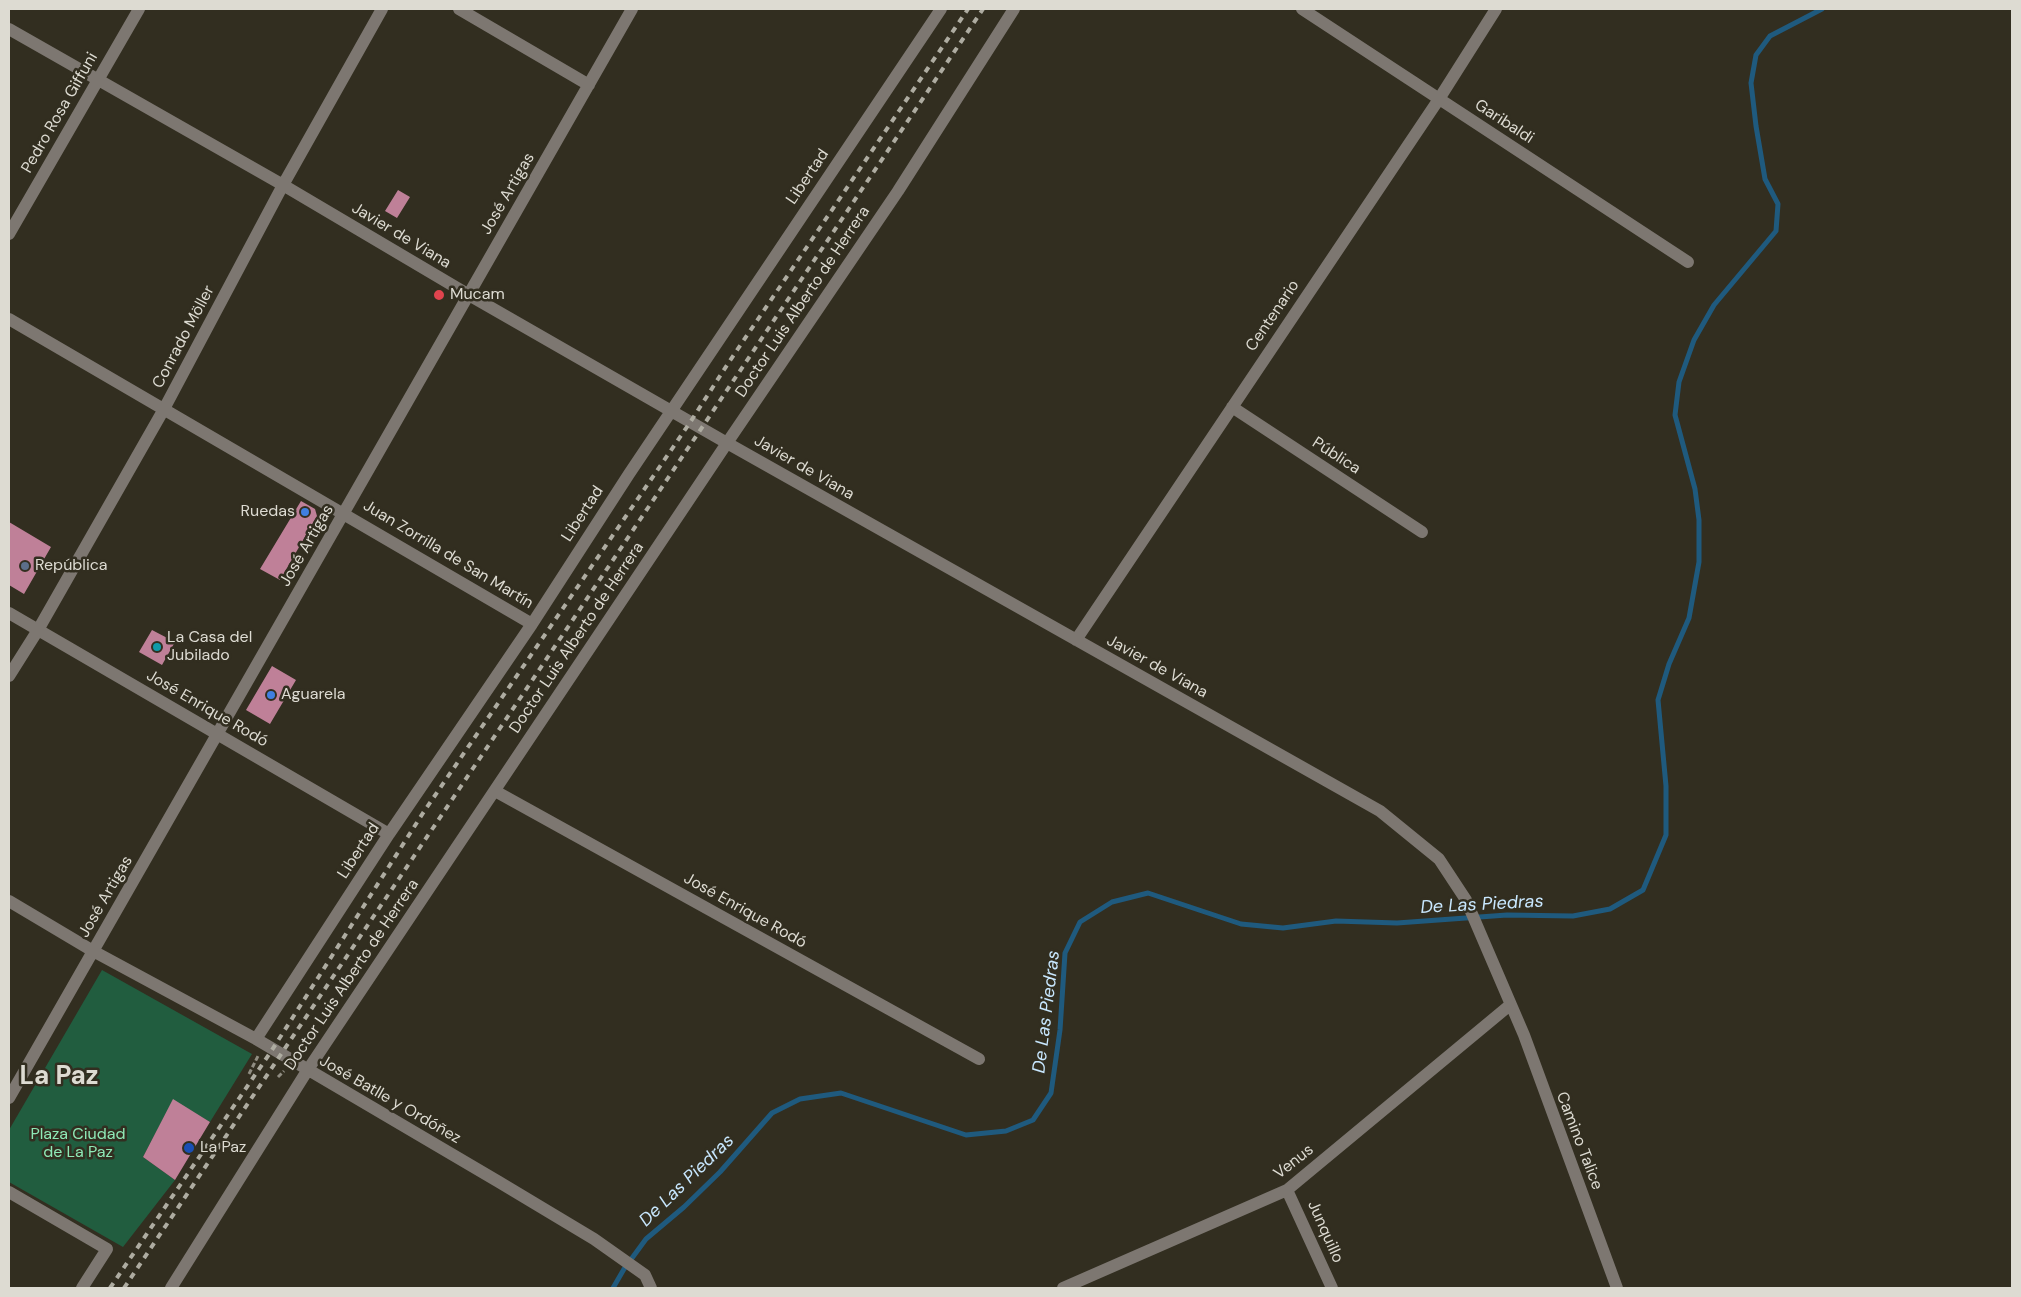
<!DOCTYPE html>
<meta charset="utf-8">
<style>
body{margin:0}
#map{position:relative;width:2021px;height:1297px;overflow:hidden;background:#322e20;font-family:"DM Sans",sans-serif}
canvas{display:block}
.frame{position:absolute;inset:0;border:10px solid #dddbd2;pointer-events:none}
</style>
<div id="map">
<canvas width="2021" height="1297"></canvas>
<div class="frame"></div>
</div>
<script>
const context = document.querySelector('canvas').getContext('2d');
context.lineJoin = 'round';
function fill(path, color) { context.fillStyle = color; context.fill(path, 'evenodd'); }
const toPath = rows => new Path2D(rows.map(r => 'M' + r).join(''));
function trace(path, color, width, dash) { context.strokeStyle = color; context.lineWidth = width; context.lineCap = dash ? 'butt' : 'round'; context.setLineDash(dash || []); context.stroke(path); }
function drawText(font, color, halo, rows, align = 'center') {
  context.font = font + ' "DM Sans",sans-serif'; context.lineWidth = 5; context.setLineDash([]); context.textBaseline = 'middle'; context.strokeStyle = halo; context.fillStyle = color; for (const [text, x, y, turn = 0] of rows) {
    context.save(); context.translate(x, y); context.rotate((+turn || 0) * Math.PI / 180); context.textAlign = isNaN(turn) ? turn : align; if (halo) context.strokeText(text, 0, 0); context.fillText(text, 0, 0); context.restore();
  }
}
fill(toPath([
 [102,970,252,1054,210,1122,173,1100,143,1157,175,1180,123,1247,9,1182,9,1130]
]), '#215d3f');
trace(toPath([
 [613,1288,624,1269,646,1239,684,1207,720,1172,772,1113,800,1099,841,1093,966,1135,1006,1131,1033,1120,1051,1093,1060,1030,1065,953,1080,922,1112,902,1148,893,1241,924,1283,928,1336,921,1397,923,1507,915,1573,916,1610,909,1643,890,1666,835,1666,786,1658,700,1669,664,1689,618,1699,562,1699,520,1695,489,1675,415,1679,382,1694,340,1714,305,1776,231,1778,204,1765,179,1756,126,1751,83,1756,55,1770,36,1822,9]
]), '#1f5a7e', 5);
fill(toPath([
 [398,190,410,197,397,218,385,211],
 [301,501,315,509,317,516,280,580,260,569],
 [9,522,51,547,24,594,9,585],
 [152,630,175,642,162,665,139,652],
 [272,666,296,680,270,724,246,710],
 [173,1099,210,1122,175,1180,143,1157]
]), '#bf8098');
trace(toPath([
 [249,1074,258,1056],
 [278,1077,284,1071]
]), '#908d82', 3, [5, 2.5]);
trace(toPath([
 [459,9,589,85],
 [1302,9,1688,262],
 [9,29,283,185,469,295,727,443,1380,811,1439,859,1466,900,1524,1035,1617,1288],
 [9,234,139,9],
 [9,319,532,624],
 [1232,407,1422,532],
 [9,613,389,834],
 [1076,640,1439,99,1496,9],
 [9,676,38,630,164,409,283,185,382,9],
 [495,791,979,1059],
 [9,901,93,951,256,1039,499,1182,594,1239,645,1275,651,1288],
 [256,1039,389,834,532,624,629,474,941,9],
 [9,1098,632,9],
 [1287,1190,1332,1288],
 [9,1192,107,1249,82,1288],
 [171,1288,307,1071,727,443,898,191,1014,9],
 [1063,1288,1287,1190,1510,1005]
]), '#7d7771', 12);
trace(toPath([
 [110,1288,272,1050,423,813,691,421,729,362,968,9],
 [124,1288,983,9]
]), '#aeaca1', 4, [6, 6]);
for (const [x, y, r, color] of [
 [439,295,6,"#e0444e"],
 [305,512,5,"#3f7fe0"],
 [25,566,5,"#5c6f8a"],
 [157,647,5,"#0f9aa8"],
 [271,695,5,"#3f7fe0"],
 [189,1148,6,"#1a4fb4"]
]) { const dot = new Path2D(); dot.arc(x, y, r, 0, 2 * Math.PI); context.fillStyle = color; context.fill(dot); trace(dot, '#322e20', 2); }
drawText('16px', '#dddbd2', '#322e20', [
 ["Pedro Rosa Giffuni",60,113,-60],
 ["Garibaldi",1504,122,33],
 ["Libertad",808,177,-56],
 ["José Artigas",508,194,-60],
 ["Javier de Viana",401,236,31],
 ["Doctor Luis Alberto de Herrera",803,302,-56],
 ["Centenario",1273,316,-56],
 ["Conrado Möller",184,337,-62],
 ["Pública",1336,456,33],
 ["Javier de Viana",804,468,30],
 ["Libertad",583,514,-57],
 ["José Artigas",307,546,-60],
 ["Juan Zorrilla de San Martín",448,555,31],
 ["Doctor Luis Alberto de Herrera",577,638,-56],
 ["Javier de Viana",1157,667,29],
 ["José Enrique Rodó",207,709,30],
 ["Libertad",359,851,-57],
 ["José Artigas",106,897,-60],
 ["José Enrique Rodó",745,911,29],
 ["Doctor Luis Alberto de Herrera",352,975,-56],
 ["José Batlle y Ordóñez",390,1100,30],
 ["Camino Talice",1579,1141,69],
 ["Venus",1294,1162,-38],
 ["Junquillo",1325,1232,66]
]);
drawText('16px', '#dddbd2', '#322e20', [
 ["Mucam",450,295],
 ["Ruedas",295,512,"right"],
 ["República",35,566],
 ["La Casa del",167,638],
 ["Jubilado",167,656],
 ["Aguarela",281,695],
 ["La Paz",200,1148]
], 'left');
drawText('16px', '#8ee9b6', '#322e20', [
 ["Plaza Ciudad",78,1135],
 ["de La Paz",78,1153]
]);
drawText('italic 18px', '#c8e7fe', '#322e20', [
 ["De Las Piedras",1482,905,-3],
 ["De Las Piedras",1047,1012,-83],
 ["De Las Piedras",687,1181,-44]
]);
drawText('bold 26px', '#dddbd2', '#322e20', [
 ["La Paz",59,1077]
]);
</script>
